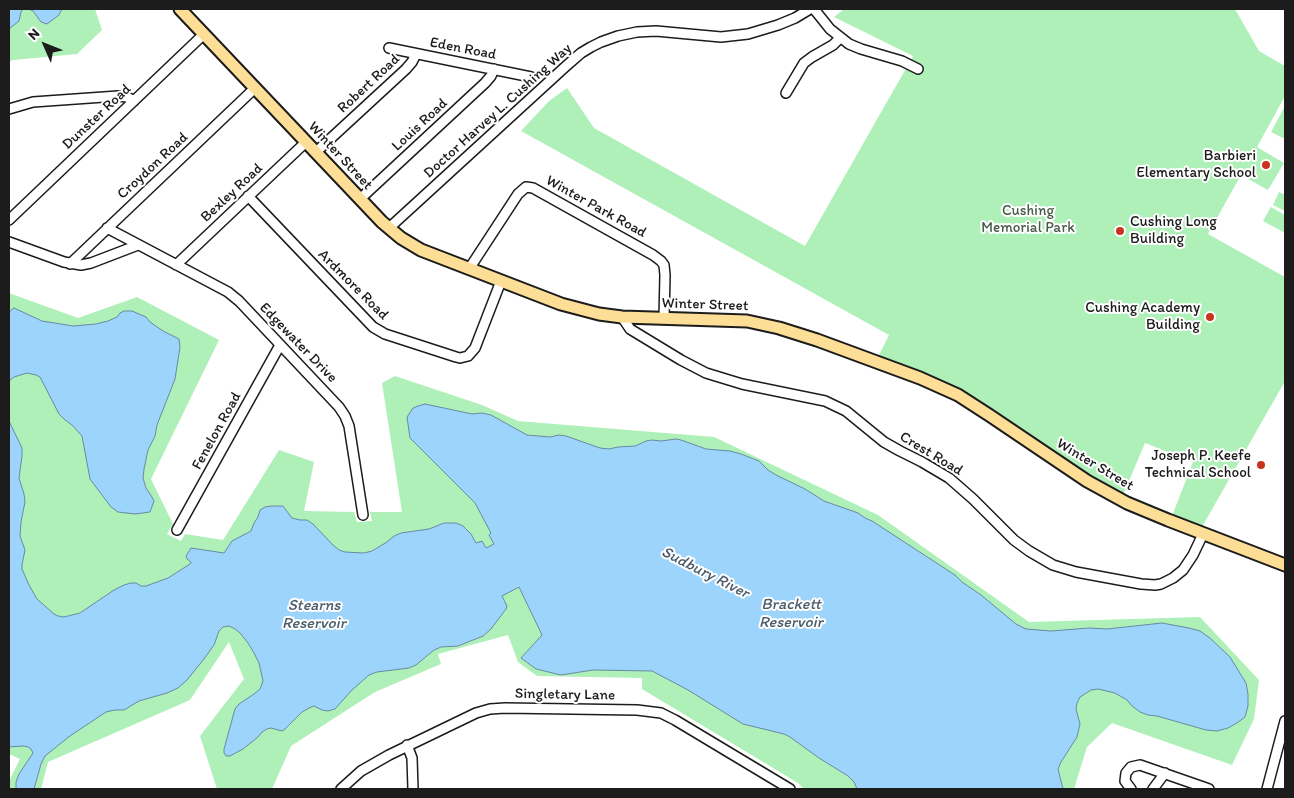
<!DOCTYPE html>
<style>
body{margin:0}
#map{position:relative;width:1294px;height:798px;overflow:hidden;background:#fff;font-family:Itim,sans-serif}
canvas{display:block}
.frame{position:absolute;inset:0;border:10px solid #1c1c1c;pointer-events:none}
.north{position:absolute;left:20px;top:20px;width:50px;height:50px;-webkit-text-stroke:4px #fff;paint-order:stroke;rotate:314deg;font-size:14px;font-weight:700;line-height:20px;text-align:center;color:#1c1c1c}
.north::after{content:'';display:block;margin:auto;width:18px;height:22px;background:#1c1c1c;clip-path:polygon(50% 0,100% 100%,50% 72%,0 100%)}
</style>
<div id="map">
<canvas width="1294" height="798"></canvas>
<div class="frame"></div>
<div class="north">N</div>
</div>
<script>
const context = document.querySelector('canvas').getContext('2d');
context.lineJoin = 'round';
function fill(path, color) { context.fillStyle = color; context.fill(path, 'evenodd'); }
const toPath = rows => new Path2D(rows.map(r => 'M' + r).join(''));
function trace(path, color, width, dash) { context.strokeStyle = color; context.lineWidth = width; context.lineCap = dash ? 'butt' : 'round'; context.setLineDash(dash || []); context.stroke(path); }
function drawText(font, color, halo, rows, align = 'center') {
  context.font = font + ' Itim,sans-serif'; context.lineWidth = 4; context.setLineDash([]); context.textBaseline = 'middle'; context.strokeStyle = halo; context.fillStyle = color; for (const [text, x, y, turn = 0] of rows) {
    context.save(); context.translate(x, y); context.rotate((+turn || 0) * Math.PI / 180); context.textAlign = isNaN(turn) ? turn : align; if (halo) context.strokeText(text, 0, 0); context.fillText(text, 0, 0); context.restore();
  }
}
fill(toPath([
 [9,9,95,9,102,30,77,54,13,60,9,62],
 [844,9,1235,9,1259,51,1285,66,1285,96,1257,147,1284,163,1268,190,1241,175,1208,234,1285,277,1285,381,1202,527,1172,516,1193,462,1145,443,1123,495,1089,476,973,397,958,389,878,357,889,335,521,131,549,101,567,88,594,128,805,246,913,56,834,17],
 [1285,106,1285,139,1271,132],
 [1279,192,1285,195,1285,211,1273,205],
 [1271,207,1285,215,1285,233,1263,221],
 [9,293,78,318,137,297,219,340,151,479,173,524,167,534,181,541,185,534,223,540,279,450,314,462,304,511,354,512,357,522,372,521,370,512,402,512,382,383,395,376,482,405,518,421,714,437,878,515,1029,622,1200,617,1259,680,1254,719,1232,765,1112,723,1087,747,1074,789,804,789,798,783,642,689,642,678,537,676,518,662,508,635,438,654,441,664,375,692,291,746,272,789,217,789,200,736,244,679,229,642,190,700,48,762,41,789,9,789,9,781,20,759,9,754]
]), '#aff0b9');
const water = toPath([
 [9,9,23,9,21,12,19,21,9,29,9,9],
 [29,9,62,9,59,15,47,24,41,22,33,11,29,9],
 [14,308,42,321,73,326,96,324,108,321,117,317,120,313,124,311,132,311,146,317,150,322,163,331,179,339,180,347,175,379,157,425,155,436,148,450,144,469,143,478,146,488,152,497,154,501,150,512,135,514,118,512,111,507,90,479,82,436,72,425,64,419,59,414,40,377,36,375,27,373,14,377,10,380,9,383,9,312,14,308],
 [425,404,472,414,482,413,491,415,527,435,550,437,559,435,566,436,600,448,609,449,618,447,635,446,646,441,652,440,661,441,676,439,681,440,706,449,730,451,741,454,759,461,768,470,776,475,805,489,824,501,858,513,865,518,872,521,955,575,962,582,981,595,1016,624,1026,629,1051,631,1089,628,1107,629,1162,623,1189,628,1200,631,1210,638,1230,657,1246,683,1248,694,1248,706,1245,717,1237,723,1228,728,1217,731,1206,730,1157,716,1148,715,1140,712,1132,706,1127,700,1115,693,1098,689,1091,690,1080,697,1077,703,1076,709,1080,724,1077,737,1061,762,1058,769,1063,789,857,789,854,782,848,776,819,758,790,737,784,734,743,724,688,690,652,671,593,670,561,675,536,669,521,658,542,635,519,587,502,596,507,606,506,609,491,629,483,636,458,646,441,647,434,650,416,665,409,668,377,672,369,675,352,690,335,709,328,711,322,710,314,706,309,708,302,712,285,729,282,731,271,728,267,729,262,732,258,737,243,749,230,756,226,756,224,753,224,749,235,709,239,704,254,694,260,689,263,681,259,663,254,653,248,643,240,633,235,629,229,626,223,627,219,631,214,645,204,659,187,680,178,688,167,693,139,701,124,710,115,710,106,712,70,736,45,756,41,764,34,789,16,789,16,782,19,774,33,753,31,749,28,747,23,746,9,747,9,421,22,448,22,456,19,478,24,494,25,502,21,522,20,536,25,550,22,565,22,569,29,585,37,599,54,614,58,616,64,617,80,613,114,590,124,585,131,583,136,583,141,586,146,586,168,578,190,564,191,562,187,559,186,556,191,548,224,553,232,541,251,531,254,523,258,517,260,510,265,507,272,506,283,506,292,518,300,520,307,520,313,524,333,545,339,550,345,552,364,553,372,551,387,542,394,536,401,533,429,529,444,523,456,523,463,526,471,534,476,543,482,541,486,548,494,544,489,535,491,533,475,503,410,438,407,417,413,408,418,406,425,404]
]);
fill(water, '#9dd4fc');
trace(water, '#698aa2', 1);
const minor = toPath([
 [814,9,830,29,849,44,861,49,902,61,918,69],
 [389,48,531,77],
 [786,93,804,63,812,57,833,45,840,38],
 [9,109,33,102,118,96,127,97,134,101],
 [316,152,406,69,412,62,416,54],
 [248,196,373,327,385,334,456,357,460,358,468,356,475,348,501,281],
 [360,199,485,83,491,76,494,69],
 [9,220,204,34],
 [107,228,228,292,239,301,339,407,345,416,349,426,363,515],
 [389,228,565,67,581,53,591,47,601,42,618,36,637,32,656,31,721,37,748,34,778,25,795,18,810,9],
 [9,242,64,262,81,265,91,263,138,245],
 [70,264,255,88],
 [176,265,306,142],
 [469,269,518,194,526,187,533,188,653,255,661,261,664,265,665,275,664,318],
 [622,317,630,329,681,360,706,373,742,384,825,401,846,411,884,442,900,451,922,462,949,478,973,499,1014,540,1029,551,1053,565,1076,572,1141,584,1155,585,1161,584,1173,578,1183,570,1193,555,1203,534],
 [177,530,280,345],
 [407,745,412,758,413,789],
 [341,789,361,771,389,755,476,713,490,709,505,708,637,710,661,713,675,720,790,789],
 [1131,789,1125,781,1126,773,1131,767,1140,765,1209,789],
 [1153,789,1165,773],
 [1267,789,1285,721]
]);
const major = toPath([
 [180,9,382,222,401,238,421,250,561,304,599,314,622,317,747,321,779,328,817,340,920,378,958,395,989,415,1087,481,1127,503,1168,520,1285,565]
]);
trace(minor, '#1c1c1c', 12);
trace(major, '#1c1c1c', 15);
trace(minor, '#fff', 9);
trace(major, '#fdde96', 11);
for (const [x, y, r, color] of [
 [1266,165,5,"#c8321e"],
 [1120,231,5,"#c8321e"],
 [1210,317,5,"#c8321e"],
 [1261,465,5,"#c8321e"]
]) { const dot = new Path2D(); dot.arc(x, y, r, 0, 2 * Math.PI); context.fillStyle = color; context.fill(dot); trace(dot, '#fff', 2); }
drawText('15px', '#1c1c1c', '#fff', [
 ["Eden Road",463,49,11],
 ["Robert Road",369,84,-43],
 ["Doctor Harvey L. Cushing Way",498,111,-42],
 ["Dunster Road",97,117,-43],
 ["Louis Road",420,125,-43],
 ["Winter Street",340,156,47],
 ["Croydon Road",153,166,-43],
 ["Bexley Road",232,193,-43],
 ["Winter Park Road",596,207,29],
 ["Ardmore Road",353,285,45],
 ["Winter Street",705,305,2],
 ["Edgewater Drive",298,343,46],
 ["Fenelon Road",217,431,-61],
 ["Crest Road",931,454,31],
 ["Winter Street",1095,465,31],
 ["Singletary Lane",565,695,1]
]);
drawText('15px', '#1c1c1c', '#fff', [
 ["Barbieri",1256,156],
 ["Elementary School",1256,173],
 ["Cushing Long",1130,222,"left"],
 ["Building",1130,239,"left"],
 ["Cushing Academy",1200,308],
 ["Building",1200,325],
 ["Joseph P. Keefe",1251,456],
 ["Technical School",1251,473]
], 'right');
drawText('15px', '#485c4b', '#fff', [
 ["Cushing",1028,211],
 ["Memorial Park",1028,228]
]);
drawText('italic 16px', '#495c6a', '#fff', [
 ["Sudbury River",705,573,27],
 ["Brackett",791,605],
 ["Reservoir",791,623],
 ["Stearns",314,606],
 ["Reservoir",314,624]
]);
</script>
